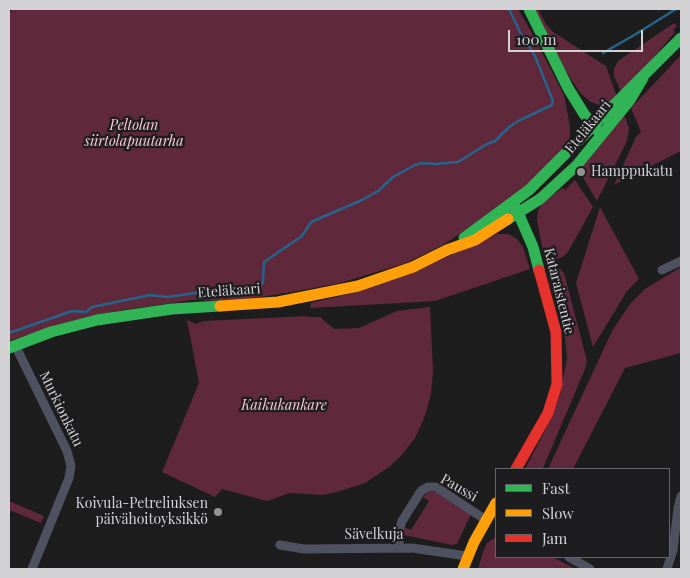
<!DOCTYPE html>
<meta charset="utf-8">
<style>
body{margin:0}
#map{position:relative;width:690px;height:578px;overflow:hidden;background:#1d1d1e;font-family:"Playfair Display",serif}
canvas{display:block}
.frame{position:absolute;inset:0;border:10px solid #d3d2d4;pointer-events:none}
.legend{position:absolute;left:495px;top:468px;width:175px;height:90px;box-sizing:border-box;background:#1d1c1f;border:1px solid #666567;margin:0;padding:6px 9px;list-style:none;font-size:15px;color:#d3d2d4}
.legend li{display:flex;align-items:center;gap:10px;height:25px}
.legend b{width:25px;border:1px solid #666567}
.scale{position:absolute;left:508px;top:30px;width:135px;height:22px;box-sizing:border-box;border:2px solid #d3d2d4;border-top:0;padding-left:6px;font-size:15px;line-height:18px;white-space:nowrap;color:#d3d2d4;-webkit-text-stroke:4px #1d1c1f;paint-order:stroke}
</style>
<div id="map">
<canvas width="690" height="578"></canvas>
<div class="frame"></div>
<ul class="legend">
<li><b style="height:6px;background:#30b455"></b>Fast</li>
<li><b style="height:6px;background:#ff9f0a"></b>Slow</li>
<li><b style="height:6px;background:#e5322d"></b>Jam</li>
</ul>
<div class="scale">100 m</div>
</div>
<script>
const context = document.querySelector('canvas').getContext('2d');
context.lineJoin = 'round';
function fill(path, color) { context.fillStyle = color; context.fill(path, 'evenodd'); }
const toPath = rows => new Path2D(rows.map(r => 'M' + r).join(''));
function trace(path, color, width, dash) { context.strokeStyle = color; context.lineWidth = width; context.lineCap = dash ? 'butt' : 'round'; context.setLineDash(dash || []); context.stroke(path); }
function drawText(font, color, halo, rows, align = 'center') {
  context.font = font + ' "Playfair Display",serif'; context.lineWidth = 4.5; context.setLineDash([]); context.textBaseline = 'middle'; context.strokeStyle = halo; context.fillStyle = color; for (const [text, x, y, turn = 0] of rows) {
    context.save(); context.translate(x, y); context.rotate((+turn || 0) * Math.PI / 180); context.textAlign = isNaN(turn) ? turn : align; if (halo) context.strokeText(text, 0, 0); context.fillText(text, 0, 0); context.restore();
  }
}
fill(toPath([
 [13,9,518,9,531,31,564,95,570,126,570,137,567,147,539,176,480,221,441,246,406,263,340,283,292,292,234,301,192,300,117,311,71,321,9,341,9,14],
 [533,9,538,9,546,24,553,32,606,66,617,97,608,104,599,105,591,102,581,94,559,61],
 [674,23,677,26,673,30,675,32,645,68,621,92,614,76,614,69,618,61],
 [681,55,681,151,614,185,636,137,641,132,631,108],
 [624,115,629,128,627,141,597,201,581,174,584,170,582,168],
 [575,180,593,207,568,252,564,256,556,260,545,263,537,219,538,211,543,201,563,188,565,190],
 [600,207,639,279,627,291,593,347,576,283],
 [497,234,509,234,517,239,523,247,530,269,435,301,310,308,311,303,361,291,419,270],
 [681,267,681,353,625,368,573,469,548,469,612,331,630,304,645,289],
 [555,268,560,269,564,273,587,361,585,369,544,466,542,469,525,469,552,417,560,395,567,358,565,338,547,271],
 [430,307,433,370,431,394,425,416,415,438,400,457,389,467,365,483,337,492,322,495,290,493,267,501,222,489,215,497,162,472,199,383,187,320,196,324,204,321,307,316,308,317,320,317,334,329,359,328,397,311],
 [428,492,436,492,471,514,457,544,452,545,404,535,404,527,411,530,429,501,423,497],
 [9,501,44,516,41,523,9,510],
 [496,537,496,557,552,557,576,569,478,569,483,552,487,543]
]), '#5f293b');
trace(toPath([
 [603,53,636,34,676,9],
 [9,333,72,311,86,312,92,307,150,295,167,297,225,289,250,290,259,288,263,282,264,262,302,236,311,222,362,200,378,191,393,177,415,165,422,163,436,164,458,162,487,144,495,141,509,127,520,120,552,105,553,101,535,56,521,34,509,9]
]), '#25658d', 2.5);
trace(toPath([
 [662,270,681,261],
 [15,345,67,451,71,466,69,478,32,569],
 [280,545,304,549,412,548,467,556],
 [399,548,399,530,402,521,421,491,428,487,436,487,486,520],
 [569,557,590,569],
 [667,569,673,550,678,508,681,496]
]), '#4e515f', 9);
trace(toPath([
 [529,9,568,88,584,114,598,131],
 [516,208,533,247,539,270],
 [508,219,540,199,577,165,630,100,643,78],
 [464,238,529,190,681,38],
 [9,348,51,332,97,320,172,309,220,306]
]), '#30b455', 11);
trace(toPath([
 [220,306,278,302,358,286,413,267,447,250,475,240,508,219],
 [463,569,474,542,496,503]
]), '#ff9f0a', 11);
trace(toPath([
 [516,469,548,413,557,384,556,332,539,270]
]), '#e5322d', 11);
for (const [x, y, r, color] of [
 [581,172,5,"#939394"],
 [218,512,5,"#939394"]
]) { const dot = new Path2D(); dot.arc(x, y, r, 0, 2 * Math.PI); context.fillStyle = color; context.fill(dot); trace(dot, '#1d1c1f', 2); }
drawText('italic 14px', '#fdc9d6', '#1d1c1f', [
 ["Peltolan",134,126],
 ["siirtolapuutarha",134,142],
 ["Kaikukankare",284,406]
]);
drawText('14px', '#d3d2d4', '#1d1c1f', [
 ["Eteläkaari",588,127,-51],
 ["Eteläkaari",229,291,-4],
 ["Kataraistentie",559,291,76],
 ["Murkionkatu",61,409,64],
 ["Paussi",459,488,30],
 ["Sävelkuja",374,535]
]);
drawText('14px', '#d3d2d4', '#1d1c1f', [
 ["Hamppukatu",591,172],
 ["Koivula-Petreliuksen",208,504,"right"],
 ["päivähoitoyksikkö",208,520,"right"]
], 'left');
</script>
